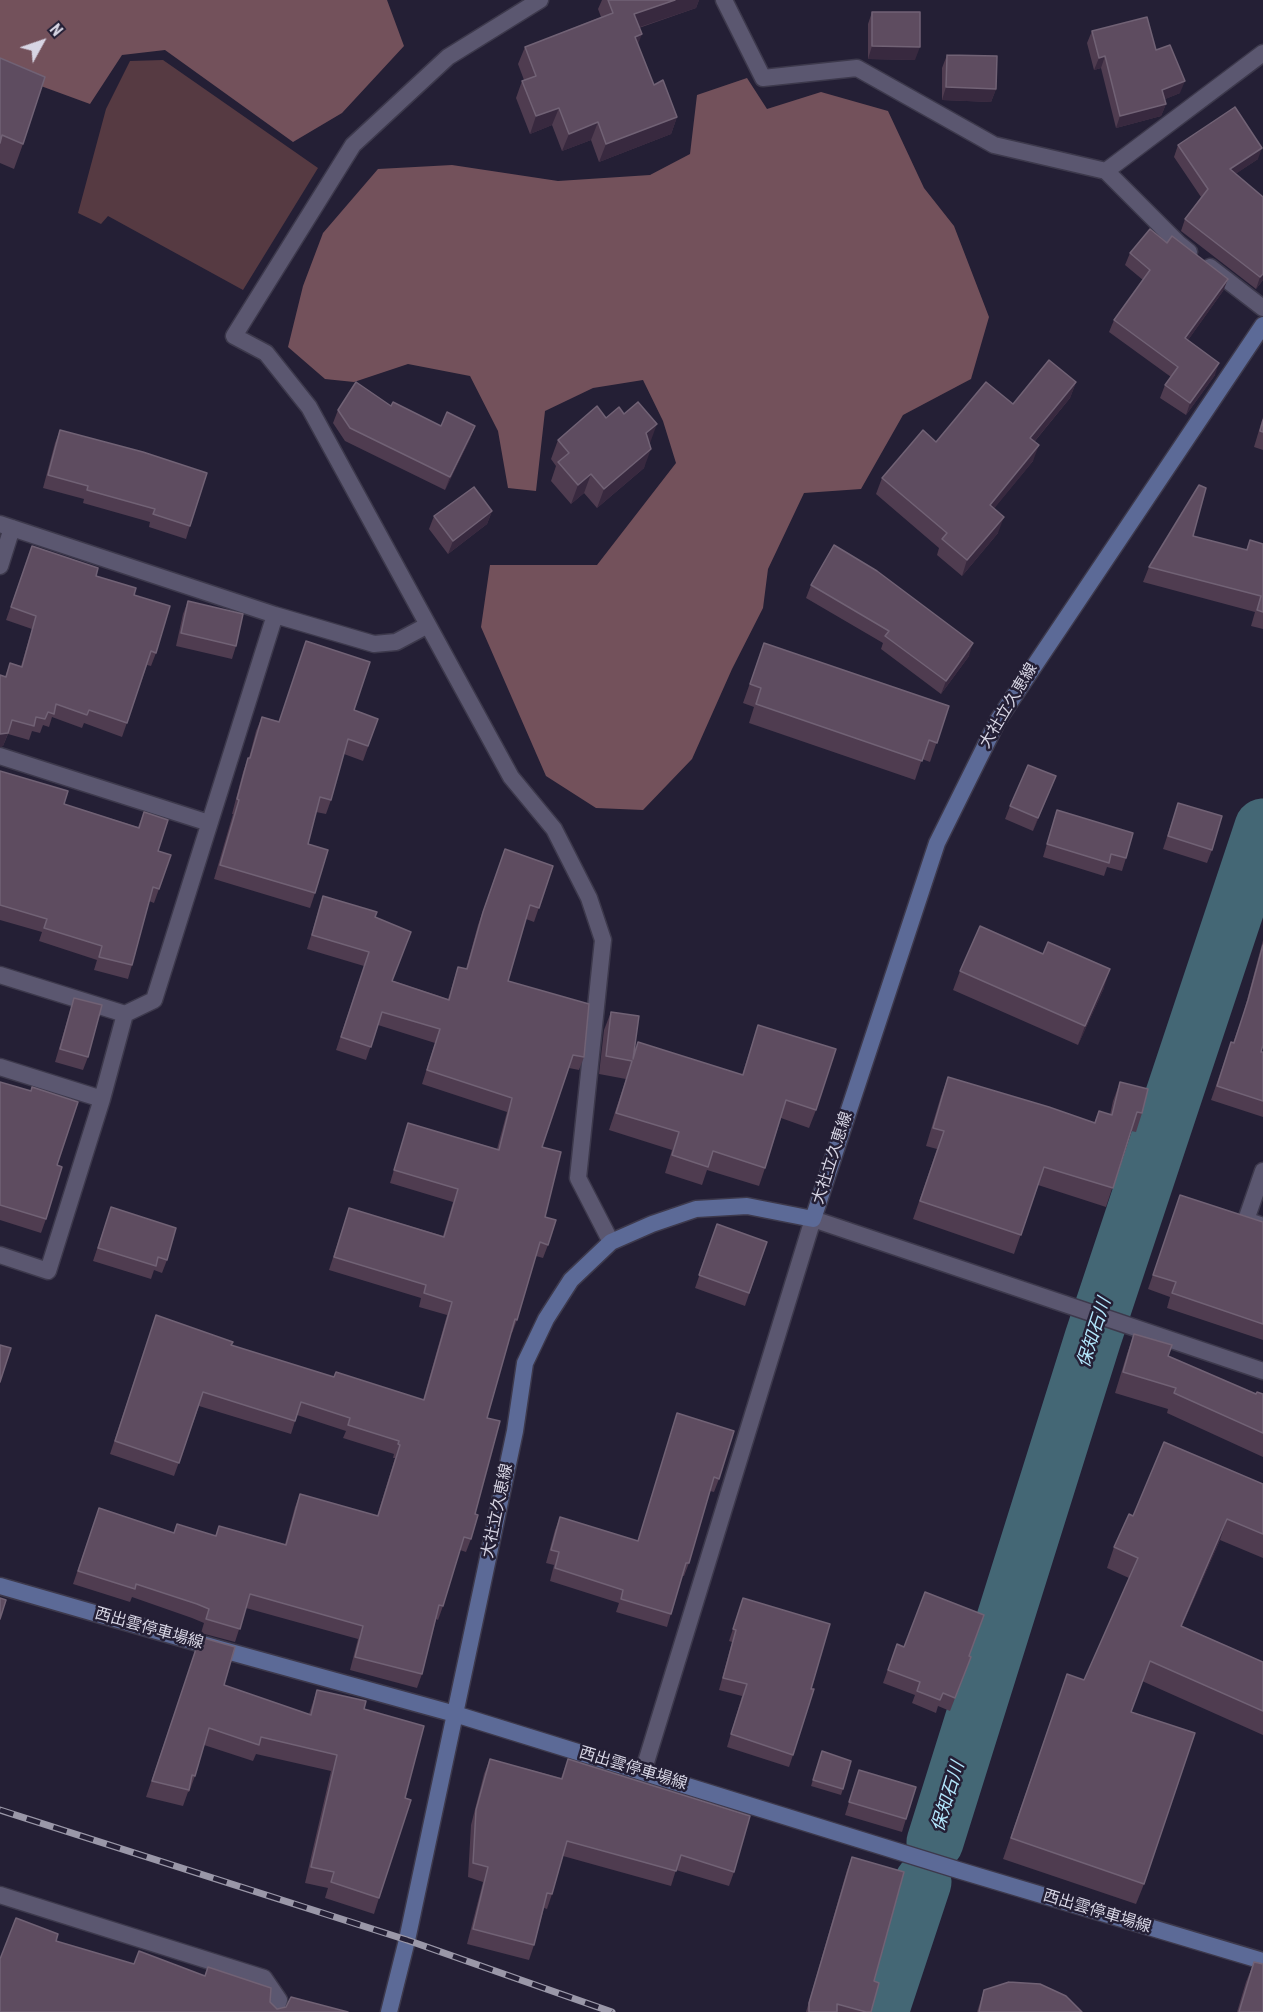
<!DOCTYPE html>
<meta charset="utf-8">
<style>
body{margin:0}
#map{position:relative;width:1263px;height:2012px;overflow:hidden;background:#241f35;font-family:"Roboto Condensed",sans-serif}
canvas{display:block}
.north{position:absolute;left:12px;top:12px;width:60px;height:60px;-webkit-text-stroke:4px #241f35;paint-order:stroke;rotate:50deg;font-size:16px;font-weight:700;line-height:24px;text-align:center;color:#d7d5e4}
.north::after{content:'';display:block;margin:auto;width:21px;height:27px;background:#d7d5e4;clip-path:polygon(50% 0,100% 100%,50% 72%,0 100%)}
</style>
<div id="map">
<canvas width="1263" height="2012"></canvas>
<div class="north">N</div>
</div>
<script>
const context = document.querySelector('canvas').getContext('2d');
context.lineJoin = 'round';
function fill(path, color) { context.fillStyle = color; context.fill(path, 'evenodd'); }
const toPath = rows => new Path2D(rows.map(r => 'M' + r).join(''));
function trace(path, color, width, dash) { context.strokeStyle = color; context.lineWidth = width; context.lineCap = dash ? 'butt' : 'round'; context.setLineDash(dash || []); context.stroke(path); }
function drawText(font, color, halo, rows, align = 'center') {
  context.font = font + ' "Roboto Condensed","Noto Sans JP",sans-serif'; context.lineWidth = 5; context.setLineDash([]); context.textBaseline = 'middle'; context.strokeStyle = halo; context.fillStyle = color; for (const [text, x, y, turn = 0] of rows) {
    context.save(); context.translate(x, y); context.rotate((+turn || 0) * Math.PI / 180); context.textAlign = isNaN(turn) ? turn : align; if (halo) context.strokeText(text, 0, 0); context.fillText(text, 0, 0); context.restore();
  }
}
fill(toPath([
 [163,60,318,168,243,290,108,216,101,224,78,213,106,109,130,61]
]), '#563a42');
fill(toPath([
 [0,0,387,0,404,46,342,113,293,142,165,50,122,55,90,104,0,71],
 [747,78,767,109,821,92,888,111,924,188,954,226,989,317,971,379,903,415,861,489,804,493,768,569,763,608,732,669,692,759,643,810,596,808,546,776,481,627,490,565,597,565,676,463,663,421,643,380,593,388,545,411,536,491,508,488,498,431,470,376,408,364,354,382,325,379,288,347,303,286,323,233,378,169,452,165,558,181,650,175,690,154,697,95]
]), '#73515b');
trace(toPath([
 [935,1842,1093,1338,1263,827],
 [880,2012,923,1882]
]), '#446775', 57);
const minor = toPath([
 [540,0,448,57,353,145,234,336,266,353,309,407,511,777,554,829,589,898,603,940,578,1178,611,1242],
 [724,0,763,78,857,68,994,145,1106,171,1263,53],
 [1106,171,1178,243,1189,252],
 [1210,267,1263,308],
 [0,524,275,615,374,644,396,642,428,625],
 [0,566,12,528],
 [0,756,209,823],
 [0,975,125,1014,154,1000,275,615],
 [0,1067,102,1099],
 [1263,1171,1246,1220,1263,1226],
 [0,1255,48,1271,102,1099,125,1014],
 [643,1772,813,1219,1263,1371],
 [0,1895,264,1978,279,2000,275,2012]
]);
const secondary = toPath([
 [0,1586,216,1648,455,1714,958,1870,1263,1961],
 [389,2012,407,1940,515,1431,525,1363,546,1319,571,1280,611,1242,652,1224,696,1209,747,1206,813,1219,937,843,998,720,1263,325]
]);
trace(minor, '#3d394c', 19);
trace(secondary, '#3d394c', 19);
trace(minor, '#5b5770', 16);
trace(secondary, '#5c6a97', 16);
const rail = toPath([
 [0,1810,407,1940,612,2012]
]);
trace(rail, '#9a97a8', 7);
trace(rail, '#241f35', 4.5, [14]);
fill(toPath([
 [602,0,699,0,696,8,639,28,638,44,654,85,677,117,671,134,599,162,591,140,562,151,552,125,530,134,516,98,522,81,524,80,518,64,525,47,601,17,598,9],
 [872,12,915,60,868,59,868,24],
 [1092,31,1156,50,1180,93,1165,99,1166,104,1161,116,1116,128,1101,68,1094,70,1087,43],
 [947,55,996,89,991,102,942,100,942,68],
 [0,58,23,144,14,169,0,163],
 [1178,145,1258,159,1235,174,1263,280,1256,289,1181,231,1185,219,1201,197,1174,157],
 [1167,243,1228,279,1223,291,1188,340,1215,375,1186,415,1160,398,1165,385,1171,377,1109,332,1114,320,1143,280,1125,265,1130,253],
 [1076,382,1070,398,1035,441,1033,461,994,508,998,533,962,576,937,555,939,548,876,494,882,478,1013,404],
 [391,406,441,426,475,426,470,439,445,490,345,441,333,423,338,410],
 [1263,417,1263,450,1254,447],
 [606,418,650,443,649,444,644,468,597,508,584,493,571,504,551,481,556,466,551,459,558,440],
 [60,430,190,526,186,539,149,527,150,522,83,503,84,499,43,488,55,443],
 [492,511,487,524,448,554,429,529,434,516],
 [1193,536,1246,550,1250,540,1263,544,1263,629,1251,626,1255,612,1143,582,1149,567],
 [32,546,96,576,134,595,156,653,151,666,147,665,122,737,84,723,82,728,52,717,49,727,43,725,40,733,32,731,29,740,8,734,3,746,0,747,0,675,5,677,10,663,21,666,32,629,6,620],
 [811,585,969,656,941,694,881,649,883,643,806,598],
 [188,601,236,646,232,659,176,646,183,614],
 [764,643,949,706,930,762,922,759,915,780,749,723,754,707,743,703],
 [354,710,378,719,363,761,344,754,331,800,326,814,316,812,308,844,315,893,310,908,214,879,233,814,232,814,243,772,248,758,249,758,256,731,262,717,279,721],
 [0,771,64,804,138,827,144,812,158,851,159,889,154,903,149,901,132,965,128,979,94,970,97,960,39,941,42,932,0,920],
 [1056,776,1033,831,1005,819,1010,806],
 [1178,803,1212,850,1207,863,1163,849],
 [1057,810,1126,858,1122,871,1107,867,1104,876,1043,857],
 [505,849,553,866,534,922,526,919,508,981,584,1057,579,1070,569,1068,542,1147,545,1217,548,1245,543,1258,536,1256,517,1320,512,1333,511,1333,487,1418,471,1539,466,1552,460,1550,443,1606,438,1620,436,1619,422,1674,417,1688,350,1670,358,1639,246,1608,235,1642,201,1633,204,1623,192,1618,132,1597,130,1602,73,1584,99,1508,174,1533,215,1536,219,1526,285,1544,295,1507,300,1494,377,1516,395,1458,393,1458,394,1454,343,1438,346,1431,297,1415,291,1434,199,1406,174,1476,110,1454,156,1315,231,1345,334,1377,423,1400,447,1315,419,1307,421,1298,329,1270,349,1208,443,1236,453,1202,390,1183,408,1123,497,1149,507,1112,422,1084,435,1043,378,1025,366,1060,336,1050,364,966,307,949,319,909,323,896,375,917,393,981,448,999,458,967,466,969,478,925],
 [1263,940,1263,1045,1261,1052,1263,1052,1263,1117,1211,1100,1231,1042,1233,1043,1243,1015],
 [1043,954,1104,988,1078,1045,953,990,960,971],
 [74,998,88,1057,83,1070,55,1062,70,1011],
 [611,1012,634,1056,638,1042,742,1075,758,1025,816,1110,809,1128,781,1118,765,1168,759,1186,707,1170,702,1185,665,1173,672,1150,609,1130,626,1079,599,1074,604,1030],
 [948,1077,1094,1123,1099,1111,1110,1115,1113,1101,1120,1082,1142,1113,1136,1132,1131,1131,1106,1207,1038,1185,1014,1254,913,1219,937,1149,926,1146,941,1096],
 [0,1082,57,1165,46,1219,41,1233,0,1220],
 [1180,1195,1263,1222,1263,1340,1167,1308,1170,1297,1148,1289],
 [111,1207,167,1260,162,1273,154,1270,151,1279,93,1261],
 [717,1224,767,1242,745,1306,695,1288],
 [1134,1334,1168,1356,1256,1394,1263,1394,1263,1457,1167,1413,1168,1409,1115,1393,1127,1354],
 [677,1413,719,1479,714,1492,710,1491,689,1563,684,1576,682,1576,667,1627,616,1612,619,1603,550,1581,554,1565,546,1563,555,1530,560,1517,638,1541],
 [1263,1484,1263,1558,1220,1540,1182,1626,1263,1662,1263,1735,1142,1681,1131,1712,1144,1884,1136,1904,1003,1859,1067,1674,1084,1680,1129,1578,1107,1568,1114,1547,1133,1516],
 [743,1598,811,1689,793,1755,789,1767,727,1747,742,1696,719,1690,732,1642,729,1641],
 [200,1637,224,1685,309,1714,317,1690,364,1709,379,1898,374,1914,325,1898,328,1888,305,1883,331,1771,256,1754,253,1761,204,1745,195,1776,189,1792,188,1792,183,1806,146,1797],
 [897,1644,904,1647,971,1657,950,1711,938,1706,936,1713,912,1703,915,1695,883,1683],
 [822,1751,843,1789,841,1795,811,1786],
 [490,1759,561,1778,568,1759,734,1872,729,1886,676,1870,671,1886,563,1856,552,1894,547,1909,544,1908,534,1945,529,1960,467,1944,483,1882,468,1877,471,1825,484,1774],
 [859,1770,906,1819,902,1832,845,1815],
 [852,1857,874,1981,871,2012,806,2012,847,1870],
 [1254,1962,1263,2012,1237,2012,1246,1982],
 [984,1990,1082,2012,977,2012]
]), '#4f3c50');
fill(toPath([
 [675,0,699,0,696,8,628,31,634,14],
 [642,34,635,52,635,37],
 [872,46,920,47,915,60,868,59],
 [1105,56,1101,68,1094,70,1099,58],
 [1185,81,1180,93,1158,102,1162,90],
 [946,87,996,89,991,102,942,100],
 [1166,104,1161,116,1116,128,1120,116],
 [559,108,552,125,530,134,536,116],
 [677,117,671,134,599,162,606,144],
 [598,122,591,140,562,151,569,134],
 [1262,148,1258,159,1225,181,1230,169],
 [1263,274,1263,280,1256,289,1260,277],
 [1228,279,1223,291,1181,350,1185,338],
 [1219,363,1215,375,1186,415,1190,403],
 [1076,382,1070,398,1024,454,1030,438],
 [657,424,650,443,639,452,646,433],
 [475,426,470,439,445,490,450,477],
 [1039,445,1033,461,984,521,990,505],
 [651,449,644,468,597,508,604,489],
 [591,474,584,493,571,504,578,485],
 [492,511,487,524,448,554,453,541],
 [1004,517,998,533,962,576,967,560],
 [973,643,969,656,941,694,946,681],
 [8,733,3,746,0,747,0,734],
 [1056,776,1051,789,1033,831,1038,818],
 [1110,969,1104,988,1078,1045,1085,1026],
 [1227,1519,1220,1540,1173,1646,1181,1626]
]), '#38293f');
const building = toPath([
 [608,0,675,0,634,14,642,34,635,37,654,85,663,80,677,117,606,144,598,122,569,134,559,108,536,116,522,81,536,76,525,47,613,13,608,0],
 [872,12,920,12,920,47,872,46,872,12],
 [1147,17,1156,50,1170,45,1185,81,1162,90,1166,104,1120,116,1105,56,1099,58,1092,31,1147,17],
 [947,55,997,56,996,89,946,87,947,55],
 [0,58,45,77,23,144,2,135,0,143,0,58],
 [1235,107,1262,148,1230,169,1263,197,1263,274,1260,277,1185,219,1208,189,1178,145,1235,107],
 [1150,229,1167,243,1172,236,1228,279,1185,338,1219,363,1190,403,1165,385,1178,367,1114,320,1150,270,1130,253,1150,229],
 [1049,360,1076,382,1030,438,1039,445,990,505,1004,517,967,560,942,539,947,533,882,478,923,430,936,442,986,382,1013,404,1049,360],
 [356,382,391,406,393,402,441,426,447,412,475,426,450,477,350,428,338,410,356,382],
 [638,402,657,424,646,433,651,449,604,489,591,474,578,485,558,462,569,453,558,440,597,406,606,418,619,407,624,414,638,402],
 [1263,420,1263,432,1260,431,1263,420],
 [60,430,143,452,207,473,190,526,153,514,155,509,87,490,88,486,48,475,60,430],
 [1199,485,1206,488,1193,536,1247,550,1250,540,1263,544,1263,612,1257,610,1261,596,1149,567,1199,485],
 [474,487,492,511,453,541,434,516,474,487],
 [834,545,877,571,973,643,946,681,885,636,889,631,811,585,834,545],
 [32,546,98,568,96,576,136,588,134,595,170,606,156,653,151,651,127,723,89,710,87,715,56,704,54,714,48,712,45,719,36,717,34,726,12,720,8,733,0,734,0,675,6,677,10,663,22,667,36,616,11,607,32,546],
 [188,601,243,614,236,646,181,633,188,601],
 [306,641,370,662,354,710,378,719,368,746,348,739,331,800,320,797,308,844,328,850,315,893,220,865,239,800,237,799,248,758,250,758,262,717,279,722,306,641],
 [764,643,949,706,937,743,929,740,922,761,756,704,761,688,750,684,764,643],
 [1028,765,1056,776,1038,818,1010,806,1028,765],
 [0,771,68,791,64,804,139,828,144,812,168,820,158,851,171,855,159,889,153,887,132,965,99,957,102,946,44,928,47,919,0,905,0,771],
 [1178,803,1222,816,1212,850,1168,836,1178,803],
 [1057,810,1133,833,1126,858,1111,854,1109,863,1047,844,1057,810],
 [505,849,553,866,539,908,530,905,508,981,589,1004,584,1057,573,1055,542,1147,561,1152,545,1217,556,1220,548,1245,540,1242,517,1320,515,1319,487,1418,500,1421,475,1514,478,1515,471,1539,464,1537,443,1606,439,1605,422,1674,355,1657,363,1626,250,1594,240,1629,206,1619,209,1609,197,1604,136,1584,135,1589,78,1571,99,1508,174,1533,177,1524,216,1536,219,1526,286,1545,300,1494,378,1516,400,1445,398,1444,399,1441,348,1425,350,1418,301,1402,295,1421,203,1392,179,1463,115,1441,156,1315,233,1342,231,1345,334,1377,336,1372,424,1400,452,1302,424,1293,426,1285,334,1257,349,1208,444,1237,458,1189,394,1170,408,1123,499,1150,512,1098,427,1070,440,1029,382,1012,371,1047,341,1037,369,952,312,935,323,896,377,912,375,917,411,932,392,981,449,1000,458,967,467,969,483,912,505,849],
 [980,926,1043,954,1048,942,1110,969,1085,1026,960,971,980,926],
 [1263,945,1263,1045,1261,1052,1263,1052,1263,1101,1217,1086,1231,1042,1234,1043,1248,1000,1263,945],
 [74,998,102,1005,88,1057,60,1049,74,998],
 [611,1012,639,1016,633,1059,638,1042,743,1075,758,1025,836,1049,816,1110,786,1100,765,1168,713,1151,708,1167,672,1155,679,1132,616,1113,632,1061,606,1056,611,1012],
 [948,1077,1049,1107,1095,1123,1099,1111,1112,1115,1120,1082,1148,1089,1142,1113,1137,1112,1113,1188,1044,1167,1021,1235,920,1201,944,1131,933,1128,948,1077],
 [0,1082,31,1091,32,1087,78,1102,57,1165,62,1167,46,1219,0,1205,0,1082],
 [1180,1195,1263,1222,1263,1324,1172,1293,1176,1282,1153,1275,1180,1195],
 [111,1207,176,1228,167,1260,158,1257,156,1266,98,1248,111,1207],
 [717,1224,767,1242,749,1293,699,1275,717,1224],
 [1134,1334,1172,1345,1168,1356,1256,1394,1257,1392,1263,1394,1263,1433,1174,1393,1176,1388,1123,1372,1134,1334],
 [0,1345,11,1348,0,1382,0,1345],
 [677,1413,734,1431,719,1479,714,1477,689,1563,686,1563,671,1614,621,1599,623,1590,555,1568,559,1552,551,1550,560,1517,638,1541,677,1413],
 [1164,1442,1263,1484,1263,1534,1227,1519,1181,1626,1263,1662,1263,1711,1150,1661,1131,1712,1195,1733,1144,1884,1011,1838,1067,1674,1084,1680,1138,1558,1114,1547,1129,1514,1133,1516,1164,1442],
 [925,1592,984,1615,969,1656,971,1657,955,1698,943,1693,940,1700,917,1691,920,1682,888,1670,897,1644,904,1647,925,1592],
 [0,1598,6,1600,0,1619,0,1598],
 [743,1598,830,1624,811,1689,814,1689,793,1755,731,1734,747,1684,723,1678,736,1630,733,1629,743,1598],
 [200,1637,235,1647,224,1685,311,1715,317,1690,366,1701,364,1709,424,1726,405,1798,411,1800,379,1898,331,1882,334,1872,311,1867,337,1755,261,1737,259,1745,209,1728,195,1776,192,1775,189,1790,152,1781,200,1637],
 [822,1751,851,1761,843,1789,813,1780,822,1751],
 [490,1759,562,1779,568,1759,750,1816,734,1872,681,1855,676,1871,567,1841,552,1894,547,1893,534,1945,473,1929,488,1867,473,1863,476,1810,490,1759],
 [859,1770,916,1787,906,1819,849,1802,859,1770],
 [852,1857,904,1872,874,1981,879,1983,871,2012,866,2012,837,2004,837,2012,809,2012,809,2003,852,1857],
 [16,1918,58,1934,56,1941,134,1964,139,1951,205,1976,208,1967,271,1988,270,2002,277,2009,286,2007,291,1997,348,2012,0,2012,0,1959,16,1918],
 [1254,1962,1263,1964,1263,2012,1239,2012,1254,1962],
 [1009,1982,1040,1984,1066,1996,1082,2012,979,2012,984,1990,1009,1982]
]);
fill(building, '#5e4c60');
trace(building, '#716275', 1.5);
drawText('16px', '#d7d5e4', '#241f35', [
 ["大社立久恵線",1009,706,-59],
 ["大社立久恵線",833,1158,-72],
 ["大社立久恵線",498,1511,-78],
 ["西出雲停車場線",149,1629,16],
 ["西出雲停車場線",633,1769,17],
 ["西出雲停車場線",1097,1912,17]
]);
drawText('italic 18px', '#b3e7fd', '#241f35', [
 ["保知石川",1095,1333,-72],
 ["保知石川",949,1797,-73]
]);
</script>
